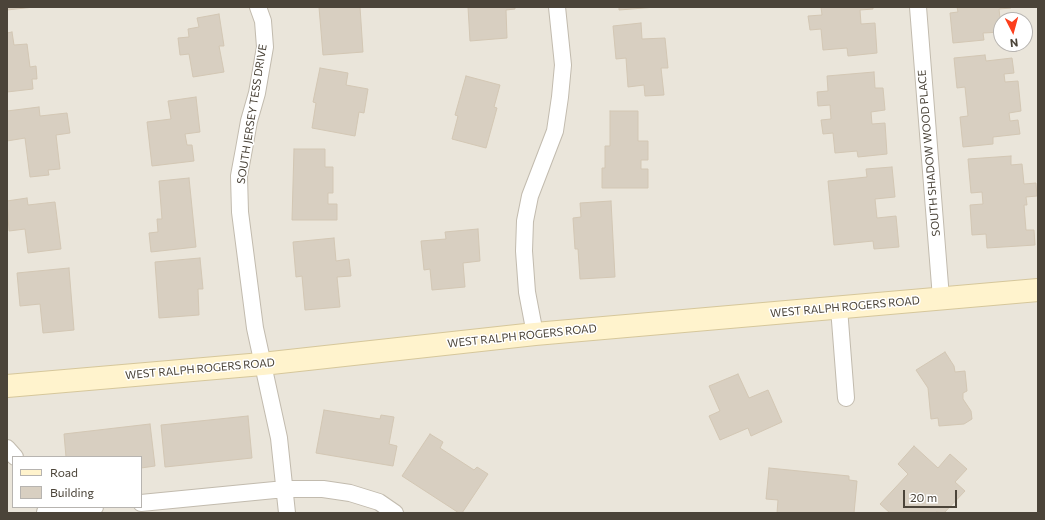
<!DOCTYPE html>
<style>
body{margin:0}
#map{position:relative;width:1045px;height:520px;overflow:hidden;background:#f6f3ec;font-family:Commissioner,sans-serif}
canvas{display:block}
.frame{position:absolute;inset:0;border:8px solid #4b4439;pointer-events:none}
.legend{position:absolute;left:12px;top:456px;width:130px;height:52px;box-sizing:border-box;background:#fff;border:1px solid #b7b4b0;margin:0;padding:5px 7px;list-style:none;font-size:12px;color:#4b4439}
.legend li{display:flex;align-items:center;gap:8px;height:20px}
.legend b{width:20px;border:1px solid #b7b4b0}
.north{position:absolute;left:993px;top:12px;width:40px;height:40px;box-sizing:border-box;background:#fff;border:1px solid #b7b4b0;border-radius:50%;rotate:174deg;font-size:11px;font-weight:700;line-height:16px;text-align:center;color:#4b4439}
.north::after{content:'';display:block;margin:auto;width:14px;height:18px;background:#fc3f1d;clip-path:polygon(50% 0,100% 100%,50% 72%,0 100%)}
.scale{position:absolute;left:903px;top:490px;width:54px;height:18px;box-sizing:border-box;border:2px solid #4b4439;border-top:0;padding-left:5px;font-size:12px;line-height:14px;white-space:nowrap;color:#4b4439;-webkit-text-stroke:3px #fff;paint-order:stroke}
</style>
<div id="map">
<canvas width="1045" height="520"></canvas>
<div class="frame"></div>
<ul class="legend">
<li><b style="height:5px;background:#fff3cd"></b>Road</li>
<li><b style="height:11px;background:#d8cfc1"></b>Building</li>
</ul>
<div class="north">N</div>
<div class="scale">20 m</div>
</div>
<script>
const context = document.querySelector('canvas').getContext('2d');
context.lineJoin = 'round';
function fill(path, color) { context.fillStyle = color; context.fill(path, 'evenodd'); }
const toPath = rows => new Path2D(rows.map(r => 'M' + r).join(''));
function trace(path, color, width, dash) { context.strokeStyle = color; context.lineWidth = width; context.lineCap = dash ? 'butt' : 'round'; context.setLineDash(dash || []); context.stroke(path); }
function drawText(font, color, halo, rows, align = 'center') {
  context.font = font + ' Commissioner,sans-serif'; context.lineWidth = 3; context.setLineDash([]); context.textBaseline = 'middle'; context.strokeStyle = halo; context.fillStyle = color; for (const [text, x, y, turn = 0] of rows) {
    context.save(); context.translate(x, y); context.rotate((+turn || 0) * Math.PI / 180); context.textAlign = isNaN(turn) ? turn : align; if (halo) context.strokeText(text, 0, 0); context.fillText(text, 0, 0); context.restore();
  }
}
fill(toPath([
 [7,7,1038,7,1038,513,7,513],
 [1001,20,1025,20,1025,44,1001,44],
 [13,457,141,457,141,507,13,507]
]), '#eae5da');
const building = toPath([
 [7,7,34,7,7,10,7,7],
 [319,7,360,7,363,52,323,55,319,7],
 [468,7,515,7,515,9,506,10,507,38,470,41,468,7],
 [619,7,656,7,619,10,619,7],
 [821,7,873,7,873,9,860,10,861,24,875,23,877,53,848,56,847,48,823,50,821,29,810,30,808,16,822,15,821,7],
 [957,7,1011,7,1011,8,999,9,1000,18,1009,17,1009,20,1001,20,1001,32,983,33,984,40,953,43,950,13,958,12,957,7],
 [219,14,224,46,219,46,224,72,193,77,189,54,180,55,178,38,189,37,188,29,199,27,197,18,219,14],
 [641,23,642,39,665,38,668,68,661,68,664,95,645,96,644,85,628,87,626,58,616,59,613,26,641,23],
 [12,32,14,45,27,44,30,67,36,66,37,79,32,79,33,89,7,92,7,33,12,32],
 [985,55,986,61,1012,58,1014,73,1004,74,1005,82,1018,81,1021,111,1009,113,1010,121,1018,120,1020,134,993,137,993,144,963,147,960,117,968,116,965,87,957,88,954,58,985,55],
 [320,68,348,73,346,85,368,89,364,113,359,112,355,136,312,128,316,103,313,102,320,68],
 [874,72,875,88,883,88,885,110,871,112,872,124,885,123,887,154,858,157,857,151,835,153,833,133,823,134,821,120,831,119,830,105,818,106,817,92,828,91,827,76,874,72],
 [466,76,500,85,494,107,497,108,486,148,452,139,458,116,455,115,466,76],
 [196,97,200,132,185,134,187,145,192,145,194,161,152,166,147,122,171,119,168,101,196,97],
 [39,107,40,116,67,113,70,133,56,135,60,169,48,170,49,175,30,177,25,138,7,141,7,111,39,107],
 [610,111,638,111,638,141,648,141,648,160,641,160,641,169,648,169,648,188,602,188,602,168,605,168,605,146,610,146,610,111],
 [294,149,325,149,325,167,333,167,333,193,328,193,328,204,337,204,337,220,292,220,294,149],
 [1011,156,1011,165,1022,164,1024,184,1036,183,1037,196,1026,197,1027,205,1024,205,1026,230,1034,230,1035,245,987,248,986,234,972,235,970,205,983,204,982,192,971,193,968,159,1011,156],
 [892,167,895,197,875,199,877,218,896,216,899,247,874,249,873,241,834,245,828,181,867,177,866,169,892,167],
 [189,178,196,247,151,252,149,233,158,232,157,219,162,219,159,181,189,178],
 [27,198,28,205,55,202,61,249,28,253,25,229,9,231,7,201,27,198],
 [611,201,615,277,580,279,578,249,575,249,573,218,581,217,580,203,611,201],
 [478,229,480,261,463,263,465,287,432,290,430,269,424,270,421,241,446,239,445,232,478,229],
 [334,238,336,261,349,259,351,276,337,277,340,307,305,310,302,276,296,277,293,242,334,238],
 [200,258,203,289,198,289,199,315,159,318,155,262,200,258],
 [69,268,74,330,43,333,40,304,20,306,17,273,69,268],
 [945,352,954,366,955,372,965,371,967,391,963,393,963,399,971,411,972,419,964,424,939,426,938,418,931,419,928,388,916,370,945,352],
 [738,374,749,398,768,390,782,422,751,436,748,428,720,440,709,416,720,411,709,386,738,374],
 [324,410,380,419,381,415,394,417,389,444,397,446,393,466,316,453,324,410],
 [248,416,252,458,165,467,161,425,248,416],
 [150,424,155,466,141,468,141,457,66,457,64,434,150,424],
 [430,434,443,442,440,448,474,470,477,467,488,474,462,513,459,513,402,476,430,434],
 [914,446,938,468,950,454,967,469,955,482,965,491,944,513,936,512,935,513,890,513,880,504,908,474,898,464,914,446],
 [769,468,849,476,849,480,857,481,854,513,777,513,778,500,766,499,769,468]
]);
fill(building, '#d8cfc1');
trace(building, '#d3c7b4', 1);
const street = toPath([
 [258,7,263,21,265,47,257,93,249,121,244,149,239,176,240,212,255,328,279,438,287,513],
 [918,7,941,298],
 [839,308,846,398],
 [535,334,527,292,524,251,525,221,530,196,555,131,560,97,563,65,557,7],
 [7,448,15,457],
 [141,503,285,489,323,489,350,493,379,502,395,513],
 [45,512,95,507]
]);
const secondary = toPath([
 [7,386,262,364,535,334,1038,290]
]);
trace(street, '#c2bbae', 18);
trace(secondary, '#d6c79b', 24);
trace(street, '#fff', 16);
trace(secondary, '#fff3cd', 22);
drawText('11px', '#4b4439', '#fff', [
 ["SOUTH JERSEY TESS DRIVE",252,114,-81],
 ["SOUTH SHADOW WOOD PLACE",929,153,-95],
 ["WEST RALPH ROGERS ROAD",845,307,-5],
 ["WEST RALPH ROGERS ROAD",522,336,-6],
 ["WEST RALPH ROGERS ROAD",200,369,-5]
]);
</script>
